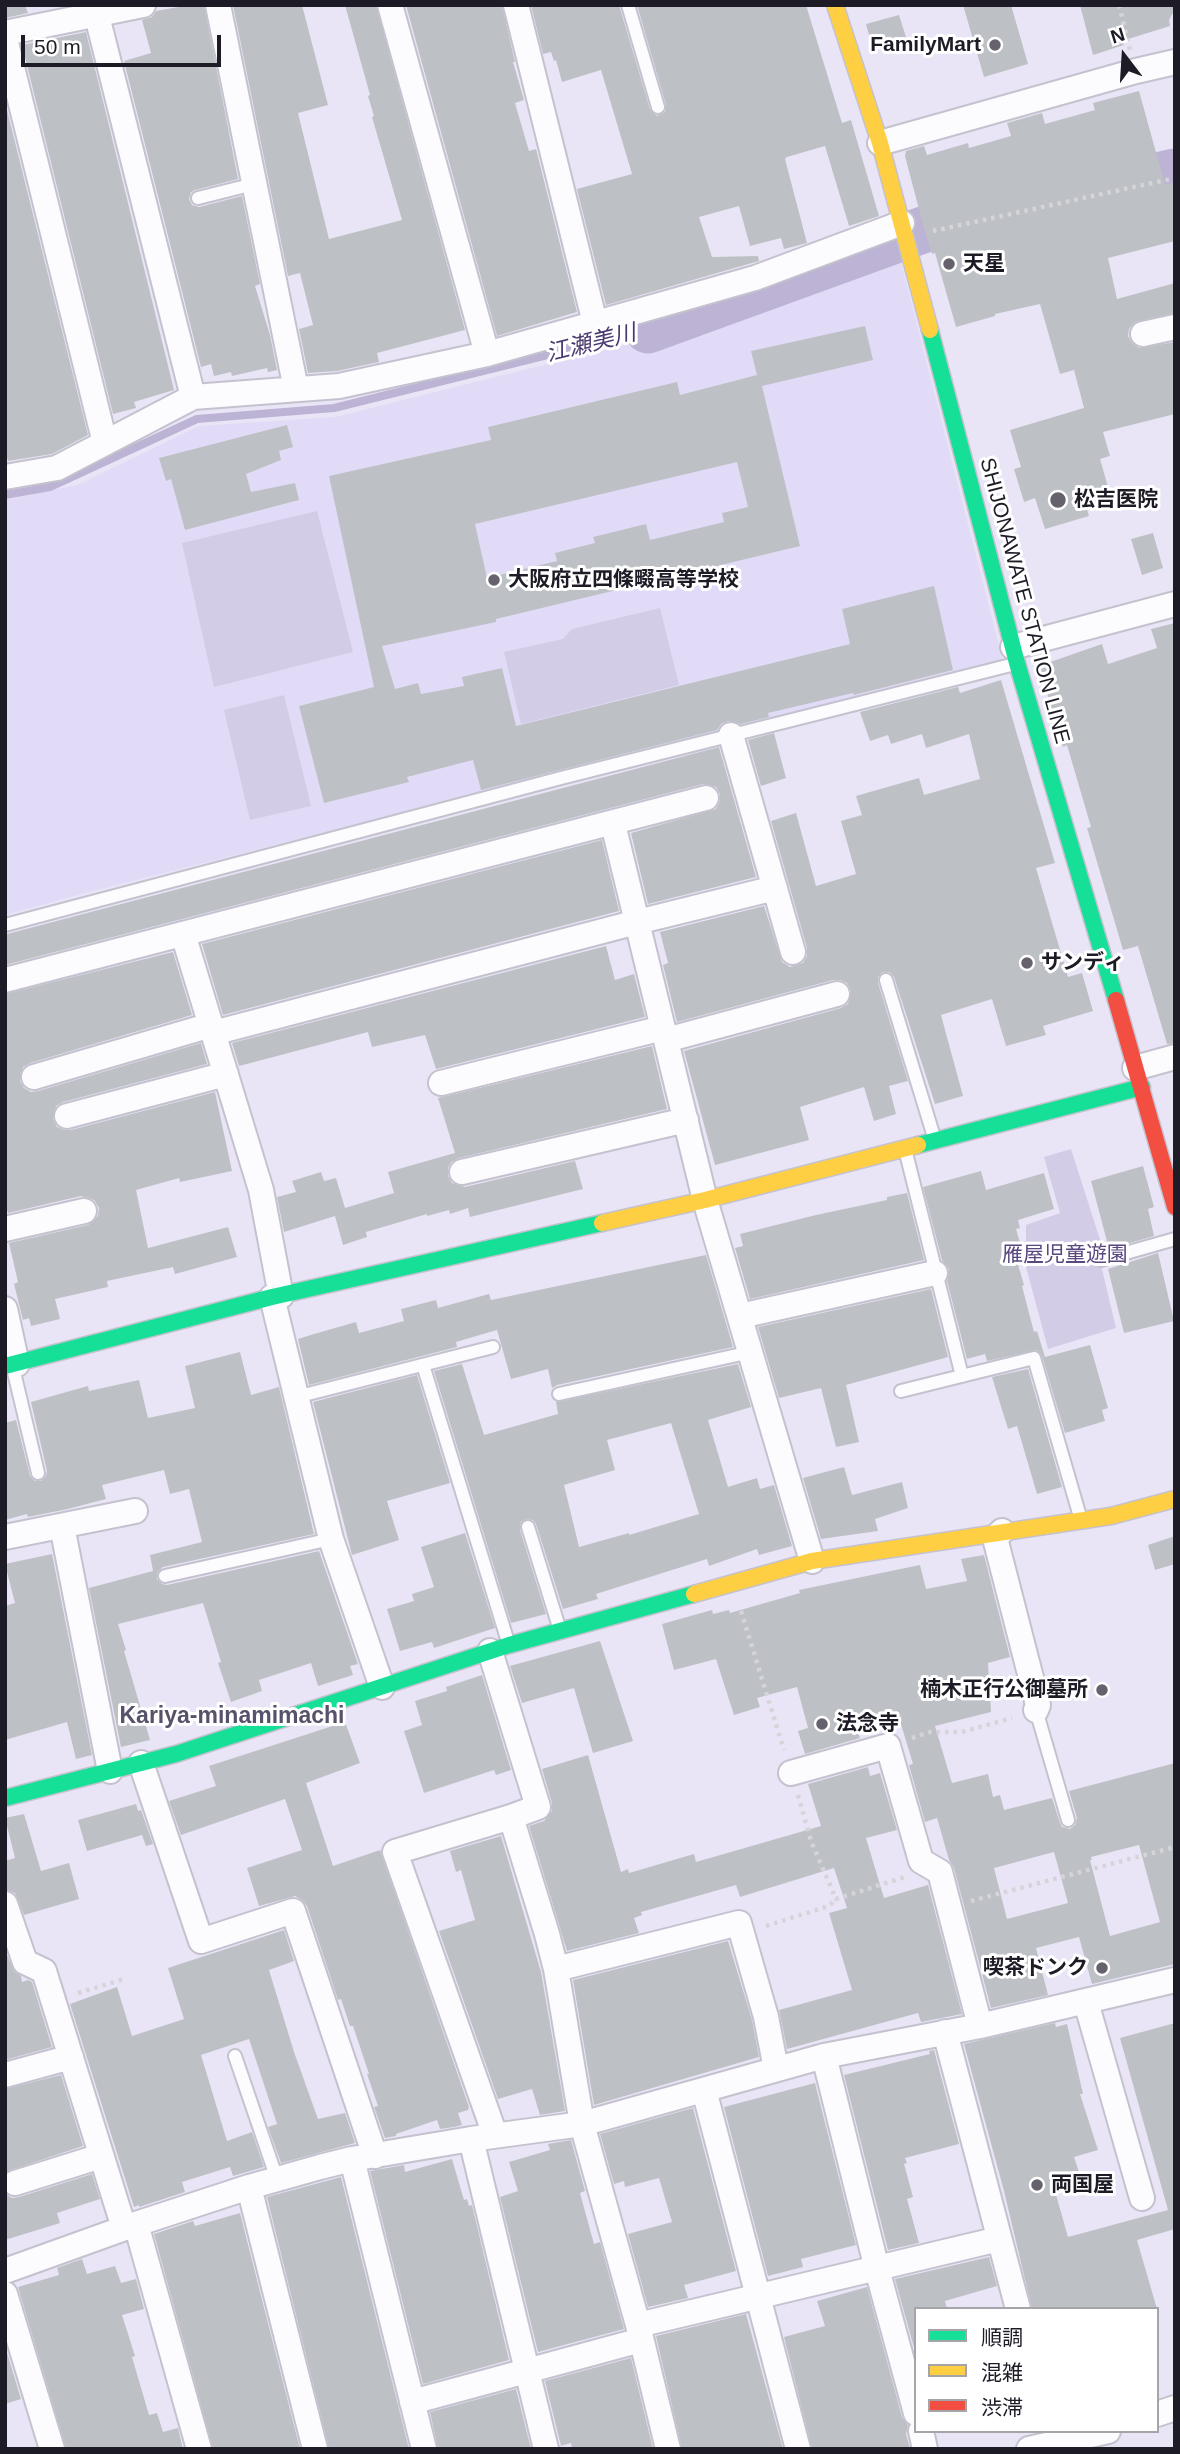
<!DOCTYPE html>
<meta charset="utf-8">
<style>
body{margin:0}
#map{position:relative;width:1180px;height:2454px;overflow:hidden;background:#eae5f6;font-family:Helvetica,"Noto Sans JP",sans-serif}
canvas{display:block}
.frame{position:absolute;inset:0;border:7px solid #1d1b25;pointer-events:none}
.legend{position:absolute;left:914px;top:2307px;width:245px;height:126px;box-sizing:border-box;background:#fff;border:2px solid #a5a4a8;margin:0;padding:9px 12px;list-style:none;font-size:21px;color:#1d1b25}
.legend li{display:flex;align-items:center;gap:14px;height:35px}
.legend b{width:35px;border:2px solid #a5a4a8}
.north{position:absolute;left:1089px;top:21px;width:70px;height:70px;-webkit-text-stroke:5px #fff;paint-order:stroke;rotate:343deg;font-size:19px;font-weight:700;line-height:28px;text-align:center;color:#1d1b25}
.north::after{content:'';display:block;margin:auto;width:24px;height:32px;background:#1d1b25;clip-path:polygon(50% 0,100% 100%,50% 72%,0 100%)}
.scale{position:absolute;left:21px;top:35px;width:200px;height:32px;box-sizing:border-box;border:4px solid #1d1b25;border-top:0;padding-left:9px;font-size:21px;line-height:24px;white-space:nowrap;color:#1d1b25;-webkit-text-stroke:5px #fff;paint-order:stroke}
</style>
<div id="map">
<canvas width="1180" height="2454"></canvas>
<div class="frame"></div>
<ul class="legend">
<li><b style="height:9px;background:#16e098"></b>順調</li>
<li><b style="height:9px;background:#ffcf43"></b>混雑</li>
<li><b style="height:9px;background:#f24e42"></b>渋滞</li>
</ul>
<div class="north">N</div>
<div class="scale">50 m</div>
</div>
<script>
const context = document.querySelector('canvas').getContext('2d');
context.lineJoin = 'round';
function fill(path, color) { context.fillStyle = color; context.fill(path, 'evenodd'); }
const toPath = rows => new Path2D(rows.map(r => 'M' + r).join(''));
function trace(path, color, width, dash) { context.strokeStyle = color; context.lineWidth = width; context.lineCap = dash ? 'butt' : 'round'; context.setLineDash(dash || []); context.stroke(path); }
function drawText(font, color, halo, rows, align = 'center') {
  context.font = font + ' Helvetica,"Noto Sans JP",sans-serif'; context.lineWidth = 6; context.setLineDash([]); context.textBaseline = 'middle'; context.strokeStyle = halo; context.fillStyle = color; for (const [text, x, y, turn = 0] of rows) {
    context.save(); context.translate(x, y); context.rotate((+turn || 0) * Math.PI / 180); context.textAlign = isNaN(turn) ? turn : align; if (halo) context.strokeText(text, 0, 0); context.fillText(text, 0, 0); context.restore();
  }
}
fill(toPath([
 [901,262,1003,661,101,889,5,915,5,500,77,485,199,426,335,417,652,338]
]), '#e2dbf7');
fill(toPath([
 [317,511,353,652,214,687,182,543],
 [660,608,679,685,521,724,504,652,563,639,572,629],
 [284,695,311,806,250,820,224,710],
 [1071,1149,1104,1252,1102,1269,1116,1328,1048,1349,1026,1267,1026,1225,1060,1213,1044,1157]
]), '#d3cce6');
trace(toPath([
 [5,495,50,487,197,419,334,408,648,330]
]), '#bcb3d5', 8);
trace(toPath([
 [1100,189,1175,172],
 [648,330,942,223,986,214]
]), '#bcb3d5', 47);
fill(toPath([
 [5,5,25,5,28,13,5,18],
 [190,5,204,5,238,179,195,190,191,192,189,199,192,205,199,207,242,196,260,284,255,286,270,335,277,370,268,372,267,368,232,376,231,372,214,376,211,364,201,367,124,61,151,53,142,20,152,17,156,11],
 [233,5,302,5,328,105,298,113,329,239,402,220,372,117,374,116,368,96,370,95,345,5,376,5,465,330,377,353,379,362,337,371,308,373,299,329,313,325,300,273,288,276],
 [406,5,502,5,515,62,513,62,524,100,515,103,529,151,536,149,577,312,497,336],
 [531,5,619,5,650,109,657,116,665,112,666,105,637,5,806,5,842,123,851,120,879,216,849,226,825,146,787,157,785,159,807,243,784,249,781,238,750,246,739,206,699,217,712,257,758,256,759,261,606,305,577,189,632,174,601,70,562,82,556,60,554,61,551,52,543,54],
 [963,5,1011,5,1028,64,984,77],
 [1080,5,1175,5,1175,9,1169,20,1170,26,1122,41,1124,45,1093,55],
 [899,15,906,37,872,46,866,24],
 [86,32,174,390,134,402,136,408,113,414,22,45],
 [1139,91,1165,185,1175,182,1175,241,1108,258,1117,299,1175,283,1175,313,1134,323,1129,329,1128,336,1132,343,1139,348,1175,342,1175,414,1103,432,1110,456,1100,459,1112,501,1087,509,1089,516,1045,529,1035,498,1024,502,1014,469,1021,467,1010,430,1084,408,1074,370,1060,374,1040,304,995,314,995,316,956,327,935,253,932,254,921,217,905,156,906,151,924,146,927,155,968,143,969,148,1011,136,1007,123,1042,113,1045,124,1095,110,1093,103],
 [5,102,88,435,52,454,8,461,5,450],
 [865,326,873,360,762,386,800,546,496,619,496,622,382,646,395,689,418,683,421,694,464,686,462,677,502,668,516,726,850,644,842,609,934,586,953,670,854,695,853,693,768,713,769,717,741,724,728,721,721,724,717,730,481,790,473,760,407,777,409,782,324,803,299,706,374,687,329,476,491,440,488,427,677,382,680,395,757,375,751,351],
 [737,462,748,507,722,513,724,522,650,540,646,524,593,537,595,543,555,553,557,561,487,578,475,524],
 [287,425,293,447,279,451,281,460,246,474,251,492,295,483,299,500,185,530,171,479,166,481,159,458],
 [1153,533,1163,568,1142,575,1131,539],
 [1175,623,1175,1043,1167,1044,1138,946,1123,950,1087,828,1091,827,1067,745,1063,747,1039,666,1102,644,1108,664,1157,648,1151,629],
 [1001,680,1055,863,1036,868,1068,977,1082,973,1093,1011,1043,1026,1046,1035,1006,1046,992,999,941,1015,963,1096,935,1104,894,977,889,972,883,972,878,977,878,983,908,1081,889,1086,896,1114,874,1121,864,1087,800,1107,809,1140,715,1165,684,1051,841,1008,848,1004,851,991,847,983,840,980,833,980,677,1022,663,965,668,963,660,932,764,906,782,962,790,967,803,963,807,956,807,948,771,821,796,813,816,886,856,874,841,821,862,815,856,796,919,778,924,795,980,779,969,734,926,748,922,734,891,744,888,735,870,741,860,712,958,687,960,693],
 [774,733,786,778,761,786,748,740],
 [719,747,756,877,648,904,631,833,716,809,720,801,720,794,716,787,703,784,5,965,7,934],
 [602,840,619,911,223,1015,202,944],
 [606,946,615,980,634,974,645,1017,436,1069,425,1035,372,1047,368,1032,239,1066,232,1043],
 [173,952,192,1015,30,1063,23,1067,20,1081,24,1088,31,1092,38,1091,201,1043,207,1064,63,1102,56,1106,53,1119,57,1127,64,1130,71,1130,215,1092,232,1171,180,1182,179,1178,136,1190,148,1248,228,1227,237,1257,175,1274,173,1267,107,1281,108,1287,55,1299,60,1319,31,1326,29,1318,23,1320,14,1284,18,1282,9,1243,88,1225,98,1216,99,1208,94,1200,81,1196,8,1213,5,1203,5,994],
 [652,1046,667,1109,459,1158,451,1162,448,1168,448,1176,452,1183,465,1187,575,1161,583,1189,470,1217,468,1208,450,1214,449,1210,427,1216,427,1214,366,1232,367,1237,343,1245,335,1216,284,1232,277,1197,296,1192,292,1181,321,1172,324,1181,336,1178,345,1208,394,1193,388,1172,455,1153,438,1098],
 [1143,1166,1154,1207,1148,1209,1154,1236,1109,1249,1091,1181],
 [981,1171,986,1190,1044,1173,1054,1209,1018,1220,1020,1228,1016,1229,1022,1249,1014,1251,1024,1285,1022,1286,1034,1332,1037,1331,1045,1357,1090,1345,1108,1408,1102,1410,1105,1421,1065,1433,1042,1356,1037,1350,987,1361,985,1354,967,1359,947,1281,949,1269,942,1260,923,1187],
 [907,1193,924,1260,750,1299,735,1248,743,1246,740,1234,816,1215,887,1200,887,1197],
 [1158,1253,1174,1321,1124,1333,1108,1269],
 [706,1255,733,1347,557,1385,552,1388,548,1369,511,1379,497,1330,456,1342,457,1347,309,1385,298,1339,314,1334,356,1322,359,1333,404,1321,401,1309,436,1300,438,1308,489,1294,491,1300],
 [931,1289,948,1357,846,1385,859,1442,836,1447,821,1388,779,1398,758,1327],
 [240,1352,251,1395,279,1387,314,1534,163,1567,157,1573,157,1579,162,1584,167,1585,319,1551,358,1664,350,1666,353,1675,318,1686,311,1663,259,1680,262,1691,231,1702,218,1663,221,1662,203,1603,118,1624,126,1650,124,1651,150,1740,121,1747,89,1588,153,1571,150,1555,202,1542,189,1489,170,1494,164,1470,102,1485,106,1499,68,1509,28,1517,27,1514,5,1520,5,1423,16,1420,30,1476,35,1481,41,1481,46,1476,47,1471,31,1402,88,1386,89,1391,139,1380,148,1418,195,1408,185,1366],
 [462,1364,484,1435,558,1414,556,1402,738,1364,751,1407,708,1420,728,1487,757,1478,760,1489,774,1485,792,1546,759,1555,757,1549,709,1566,707,1559,596,1594,598,1599,563,1609,536,1524,533,1520,526,1519,521,1522,520,1530,546,1614,511,1623,434,1371],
 [671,1423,699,1514,629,1535,629,1533,579,1547,564,1485,615,1470,607,1440],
 [1028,1369,1062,1487,1037,1494,1017,1426,1008,1429,992,1377],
 [417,1375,450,1483,387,1501,399,1540,352,1555,313,1402],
 [844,1467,852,1495,902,1482,908,1508,875,1519,878,1531,821,1539,803,1478],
 [465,1533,495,1628,434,1648,432,1642,400,1651,387,1609,414,1601,412,1594,434,1587,421,1547],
 [1175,1536,1175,1564,1155,1570,1148,1545],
 [52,1554,92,1755,76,1759,67,1722,5,1740,5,1606,15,1603,5,1564],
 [984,1555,1010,1657,988,1663,991,1712,935,1726,952,1783,988,1774,993,1797,1000,1795,1004,1810,1052,1798,1060,1823,1062,1827,1070,1829,1075,1825,1077,1818,1069,1791,1175,1763,1175,1964,1092,1984,1079,1937,1036,1948,1048,1995,991,2008,954,1868,949,1860,937,1818,925,1822,909,1765,913,1764,897,1711,854,1721,860,1738,805,1754,798,1731,808,1728,797,1687,757,1698,760,1707,734,1715,716,1659,674,1670,662,1624,712,1610,713,1614,729,1610,730,1613,800,1593,799,1590,920,1565,926,1589,967,1581,961,1559],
 [1139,1845,1160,1922,1110,1936,1090,1860,1092,1860,1091,1857],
 [1054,1852,1068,1903,1007,1919,994,1868],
 [600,1641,633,1741,593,1753,574,1688,522,1703,510,1666],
 [482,1675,511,1770,496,1775,494,1770,424,1793,404,1731,422,1725,415,1701,447,1691,446,1687],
 [345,1722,360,1763,306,1783,333,1866,380,1850,469,2107,468,2110,458,2113,462,2125,454,2127,440,2129,437,2120,396,2134,396,2136,385,2138,374,2107,378,2106,367,2074,369,2074,353,2026,350,2026,341,1999,338,2000,307,1906,302,1900,295,1896,259,1906,247,1868,302,1850,285,1799,181,1835,169,1801,216,1786,209,1766],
 [588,1755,621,1872,628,1869,629,1873,694,1854,696,1862,821,1826,808,1784,868,1767,870,1776,880,1773,897,1830,866,1838,884,1898,928,1885,962,2014,921,2022,918,2013,787,2049,779,2010,852,1990,829,1913,847,1908,834,1868,740,1897,736,1885,641,1912,642,1915,634,1918,639,1933,567,1951,529,1826,544,1821,552,1811,552,1803,542,1769],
 [136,1804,138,1811,141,1810,153,1844,146,1846,142,1835,87,1851,78,1820],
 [24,1814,41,1871,69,1863,79,1899,24,1915,15,1893,5,1889,5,1861,15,1858,5,1818],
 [501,1836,541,1972,565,2111,540,2115,532,2089,498,2099,439,1931,475,1920,461,1870,456,1872,450,1851],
 [284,1930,294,1961,269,1970,294,2052,318,2119,345,2113,355,2143,281,2163,268,2127,277,2124,249,2039,201,2055,227,2141,252,2132,264,2167,233,2176,230,2167,182,2182,185,2192,139,2207,139,2205,134,2207,70,2004,117,1987,132,2036,184,2019,168,1968],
 [728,1941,752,2020,759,2057,594,2105,573,1980],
 [5,1950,14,1971,21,1976,22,1982,28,1980,32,1982,52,2047,5,2060],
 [1055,2023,1056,2027,1067,2024,1083,2094,1080,2094,1098,2150,1074,2157,1080,2175,1053,2184,1068,2237,1168,2210,1120,2038,1175,2023,1175,2229,1137,2240,1157,2309,1032,2309,1004,2191,964,2044],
 [934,2050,959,2144,905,2158,907,2163,904,2164,913,2197,907,2199,919,2243,888,2250,844,2075,930,2054,929,2051],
 [61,2075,83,2146,5,2172,5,2089],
 [815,2083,856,2245,801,2259,803,2267,768,2276,724,2107],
 [693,2108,736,2271,684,2285,688,2298,648,2307,628,2234,672,2222,659,2178,625,2187,624,2181,614,2184,600,2134],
 [571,2140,585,2191,580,2193,594,2244,600,2242,624,2329,538,2352,500,2197,518,2191,509,2162,550,2150,548,2144],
 [452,2159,464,2200,467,2199,469,2206,472,2205,509,2360,423,2384,370,2171,404,2165,405,2172],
 [92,2174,100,2199,57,2213,60,2223,5,2240,5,2194,12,2198,19,2197],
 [341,2177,409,2449,329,2449,267,2197],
 [240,2213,300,2449,213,2449,154,2234,193,2221,195,2226],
 [989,2257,997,2286,945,2301,947,2309,916,2309,916,2355,895,2279],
 [82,2259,87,2274,115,2266,121,2283,136,2279,144,2309,122,2315,135,2356,132,2357,149,2415,157,2413,163,2432,178,2428,183,2449,66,2449,18,2287,59,2275,57,2268],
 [867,2287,902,2417,908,2425,906,2434,910,2449,812,2449,784,2337,825,2326,817,2301],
 [746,2314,783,2449,682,2449,656,2336],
 [5,2346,21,2399,5,2404],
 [631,2358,653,2449,572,2449,571,2443,561,2446,545,2381],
 [516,2389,531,2449,438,2449,430,2412]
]), '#bdc1c6');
const lane = toPath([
 [628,5,658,107],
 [198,198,254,184],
 [5,925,561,778,1015,664],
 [886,980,934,1137],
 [905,1149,962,1376],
 [1101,1260,1175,1239],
 [423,1365,508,1642],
 [13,1368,38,1473],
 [901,1391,1034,1358,1081,1520],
 [559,1394,751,1352],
 [296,1397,493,1347],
 [528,1527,559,1627],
 [165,1576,331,1539],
 [1036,1710,1068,1820],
 [235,2056,277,2179]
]);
const street = toPath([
 [218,5,296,389],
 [390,5,487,354],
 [516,5,595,323],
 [97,16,193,397],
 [5,33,143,5],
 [5,39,105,443],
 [880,143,1136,71,1175,62],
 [1143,334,1175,327],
 [5,477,57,468,193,397,339,386,487,354,755,278,902,223],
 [1013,647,1175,604],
 [731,735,793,952],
 [613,824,705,1200,812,1561],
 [183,934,261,1190,281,1296],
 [5,980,706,798],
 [213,1033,637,922,775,888],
 [666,1040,837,994],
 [1135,1068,1175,1057],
 [34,1077,211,1025],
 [441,1083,663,1028],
 [67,1116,226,1074],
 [462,1172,686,1120],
 [5,1229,84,1211],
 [272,1297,331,1539,382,1687],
 [5,1309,17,1364],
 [740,1316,935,1273],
 [62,1526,110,1771],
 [1002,1531,995,1538,1038,1705,1036,1710],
 [5,1537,135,1511],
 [490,1651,538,1807,511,1817,547,1934,556,1969,582,2124,638,2325,668,2449],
 [141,1763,201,1941,293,1911,375,2156],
 [791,1773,888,1746,921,1861,940,1872,980,2026],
 [5,1904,25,1962,44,1971,124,2228],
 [556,1969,739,1923,766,2017,776,2069],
 [1086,2002,1142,2198],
 [945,2032,1018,2309],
 [824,2056,877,2269,916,2413],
 [5,2075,71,2057],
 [704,2090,798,2449],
 [495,2135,395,1852,511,1817],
 [471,2139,546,2449],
 [352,2159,424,2449],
 [15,2183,101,2156],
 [249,2187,315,2449],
 [136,2224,199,2449],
 [5,2271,136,2224,249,2187,320,2167,352,2159,471,2139,582,2124,824,2056,980,2026,1175,1980],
 [5,2294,52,2449],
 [638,2325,999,2239],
 [412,2402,641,2340],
 [1157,2414,1175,2408],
 [921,2431,925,2449],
 [1029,2449,1108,2431]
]);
const fast = toPath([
 [930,330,1017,663,1116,1000],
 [918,1145,1142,1087],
 [5,1366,272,1297,602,1223],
 [5,1798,176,1754,509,1645,694,1594]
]);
const slow = toPath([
 [835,5,880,143,930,330],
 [602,1223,705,1200,918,1145],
 [694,1594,812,1561,1111,1516,1175,1499]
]);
const jam = toPath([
 [1116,1000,1175,1207]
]);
trace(lane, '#c4c2ce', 16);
trace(street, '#c4c2ce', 28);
trace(fast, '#c4c2ce', 19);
trace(slow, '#c4c2ce', 19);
trace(jam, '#c4c2ce', 19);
trace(toPath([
 [1119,5,1130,50],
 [933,231,1175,178],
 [741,1611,784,1750],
 [912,1738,930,1732,962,1732,1012,1718],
 [798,1795,811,1841,836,1899,905,1877],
 [971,1901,1175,1847],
 [766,1926,829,1906,836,1899],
 [78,1993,124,1979]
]), '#d6d4d9', 4.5, [3.5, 5]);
trace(lane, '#fcfbfe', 12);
trace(street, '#fcfbfe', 24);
trace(fast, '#16e098', 16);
trace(slow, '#ffcf43', 16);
trace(jam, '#f24e42', 16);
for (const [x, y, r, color] of [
 [995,45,7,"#65626e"],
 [949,264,7,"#65626e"],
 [1058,500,9,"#65626e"],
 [494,580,7,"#65626e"],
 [1027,963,7,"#65626e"],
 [1102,1690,7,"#65626e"],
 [822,1724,7,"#65626e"],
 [1102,1968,7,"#65626e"],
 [1037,2185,7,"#65626e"]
]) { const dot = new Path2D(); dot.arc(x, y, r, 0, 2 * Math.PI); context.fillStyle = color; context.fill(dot); trace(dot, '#fff', 2.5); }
drawText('bold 21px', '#1d1b25', '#fff', [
 ["FamilyMart",981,45,"right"],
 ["天星",963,264],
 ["松吉医院",1074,500],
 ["大阪府立四條畷高等学校",508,580],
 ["サンディ",1041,963],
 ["楠木正行公御墓所",1088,1690,"right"],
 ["法念寺",836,1724],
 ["喫茶ドンク",1088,1968,"right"],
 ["両国屋",1051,2185]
], 'left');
drawText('21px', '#1d1b25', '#fff', [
 ["SHIJONAWATE STATION LINE",1024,601,75]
]);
drawText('21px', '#59477f', '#fff', [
 ["雁屋児童遊園",1065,1255]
]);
drawText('italic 23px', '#4b3a71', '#fff', [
 ["江瀬美川",591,344,-14]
]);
drawText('bold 23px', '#58516a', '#fff', [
 ["Kariya-minamimachi",232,1717]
]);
</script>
